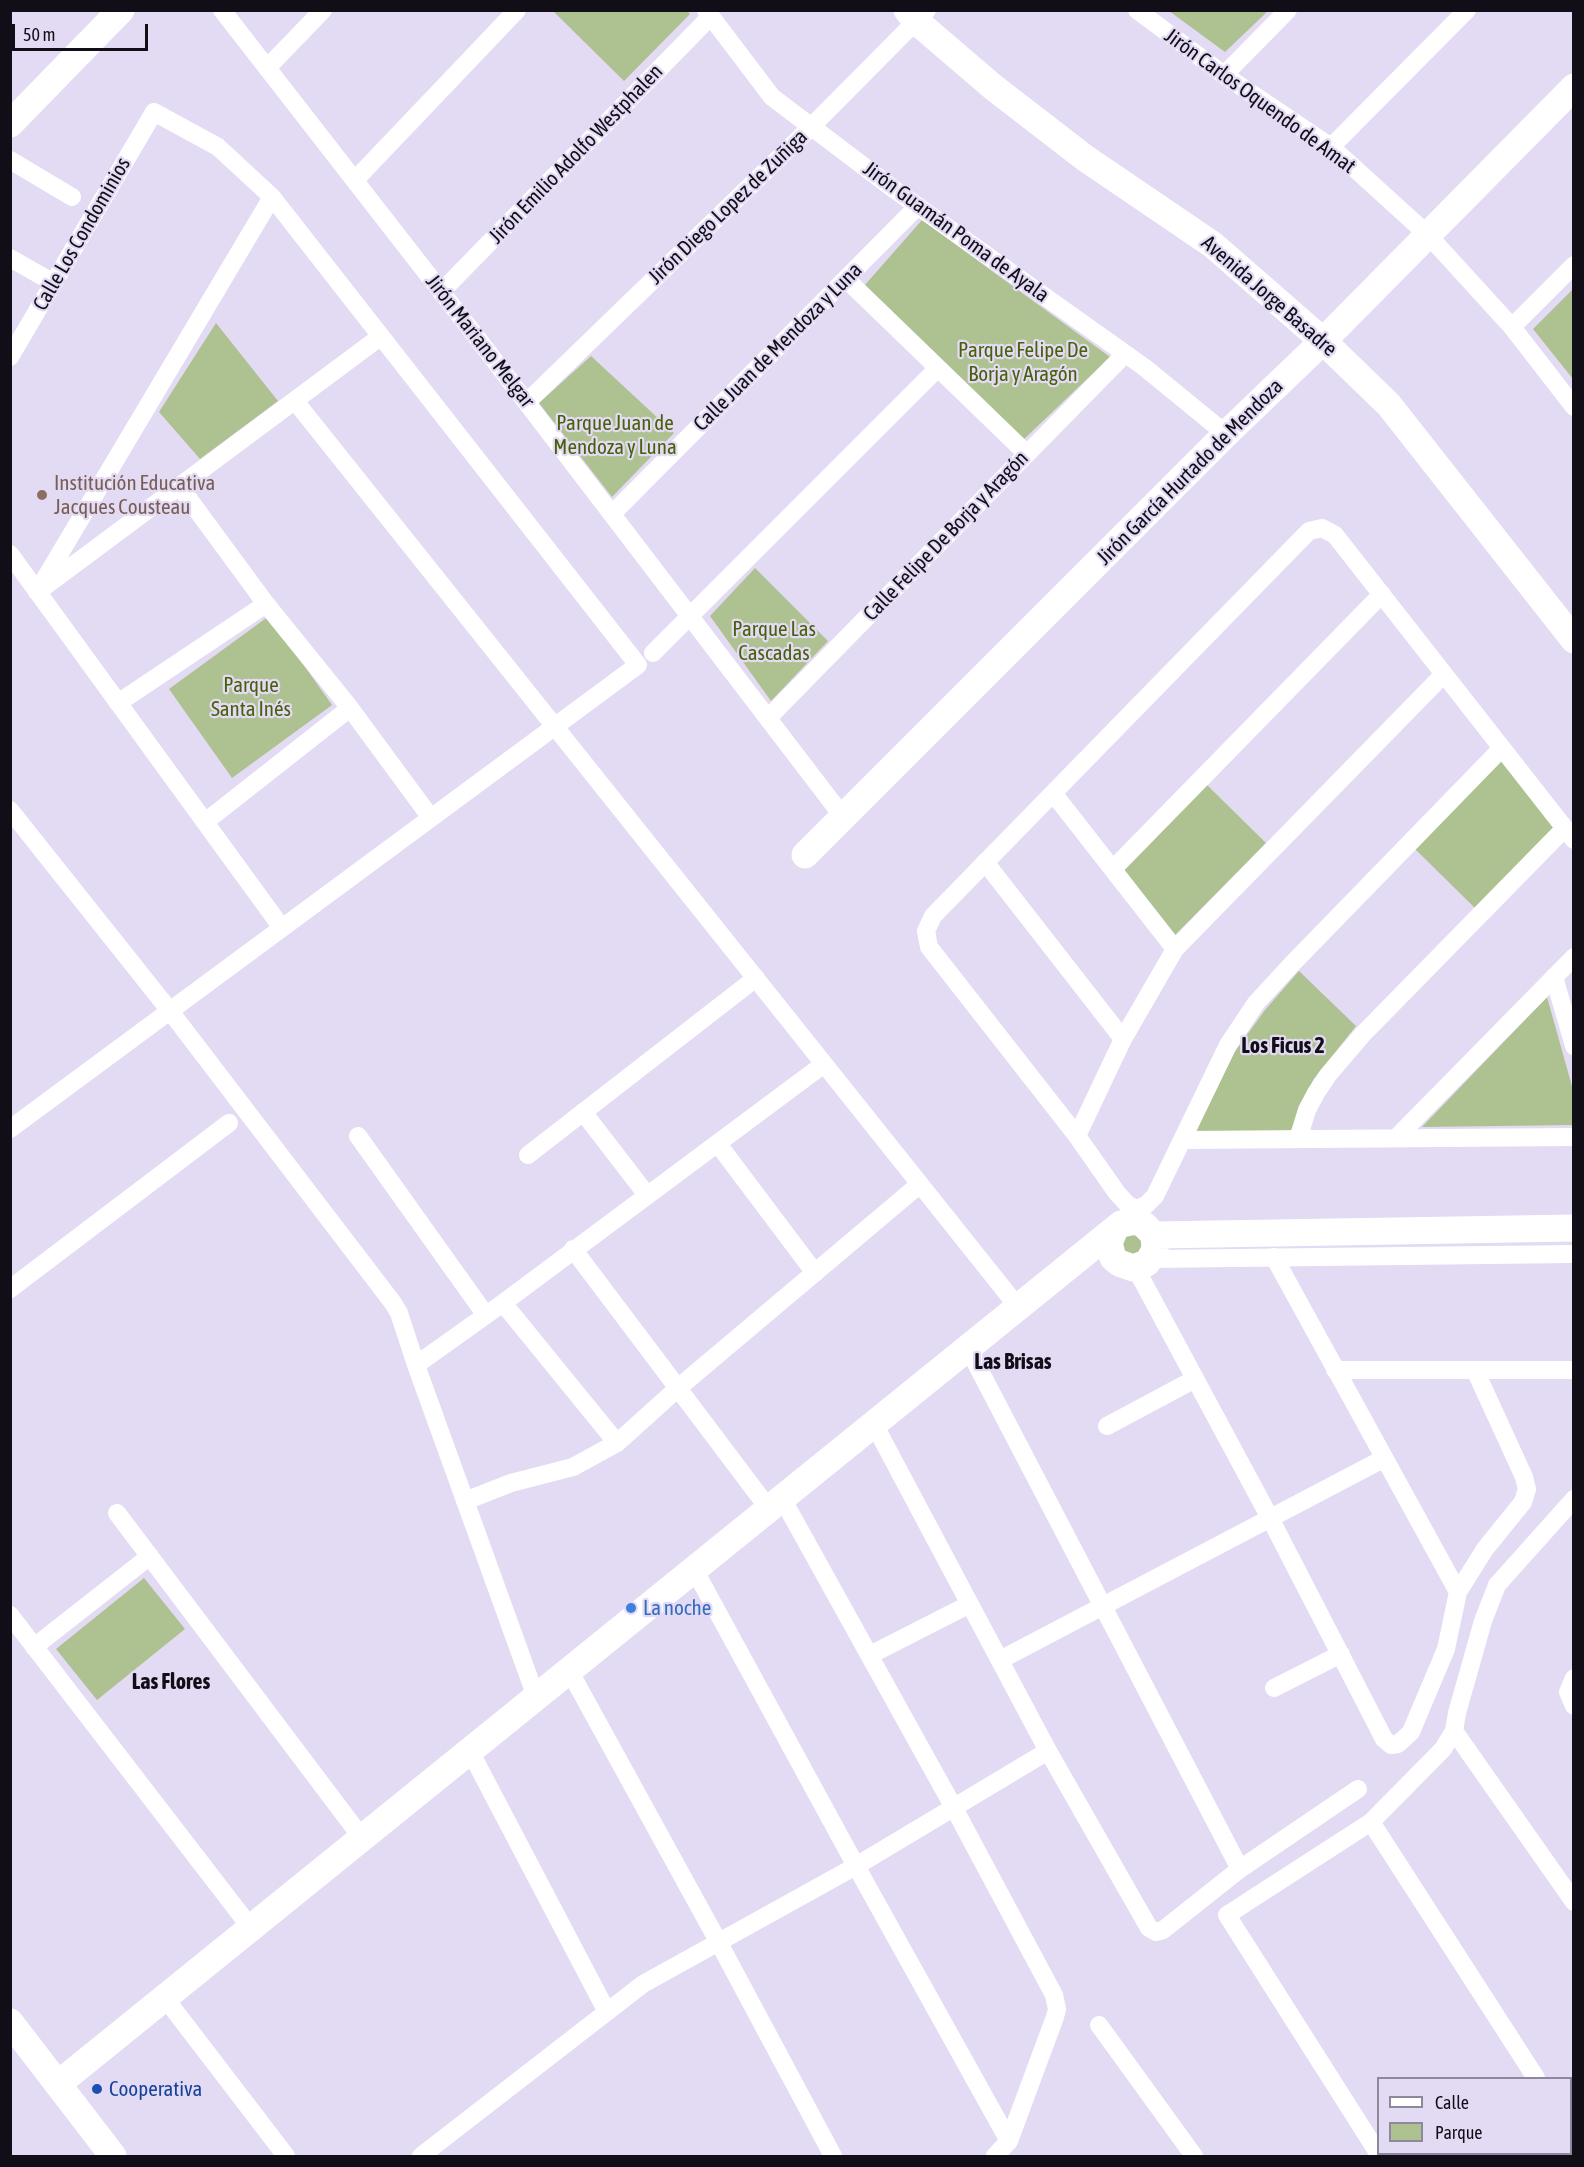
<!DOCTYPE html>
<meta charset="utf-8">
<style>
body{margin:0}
#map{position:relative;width:1584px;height:2167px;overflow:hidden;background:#e3daf4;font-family:"Asap Condensed",sans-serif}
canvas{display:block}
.frame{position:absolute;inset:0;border:12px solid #120e17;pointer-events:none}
.legend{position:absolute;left:1377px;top:2077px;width:195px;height:78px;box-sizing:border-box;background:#e3daf4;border:2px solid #8f889c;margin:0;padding:8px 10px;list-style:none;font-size:18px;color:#120e17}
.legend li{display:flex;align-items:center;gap:12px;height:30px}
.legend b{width:30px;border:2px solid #8f889c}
.scale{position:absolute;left:12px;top:24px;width:136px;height:27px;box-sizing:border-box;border:3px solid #120e17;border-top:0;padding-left:8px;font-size:18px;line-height:21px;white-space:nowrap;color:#120e17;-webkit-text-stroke:4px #e3daf4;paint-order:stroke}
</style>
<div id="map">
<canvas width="1584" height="2167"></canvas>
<div class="frame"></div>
<ul class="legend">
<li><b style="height:8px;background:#fff"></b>Calle</li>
<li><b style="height:16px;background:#aec190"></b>Parque</li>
</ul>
<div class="scale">50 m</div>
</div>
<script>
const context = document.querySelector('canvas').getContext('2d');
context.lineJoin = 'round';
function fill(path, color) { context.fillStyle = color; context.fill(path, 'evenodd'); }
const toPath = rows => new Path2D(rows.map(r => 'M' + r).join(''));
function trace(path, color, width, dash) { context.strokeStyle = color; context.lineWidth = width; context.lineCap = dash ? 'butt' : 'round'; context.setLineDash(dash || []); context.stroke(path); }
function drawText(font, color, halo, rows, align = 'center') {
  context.font = font + ' "Asap Condensed",sans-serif'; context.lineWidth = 4.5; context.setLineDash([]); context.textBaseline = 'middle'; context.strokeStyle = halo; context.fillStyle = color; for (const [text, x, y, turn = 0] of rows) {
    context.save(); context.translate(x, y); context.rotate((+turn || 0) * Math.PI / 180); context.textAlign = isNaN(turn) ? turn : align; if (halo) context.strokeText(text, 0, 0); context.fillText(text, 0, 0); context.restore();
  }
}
fill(toPath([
 [687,11,690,14,624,81,553,11],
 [1169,11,1268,11,1225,52],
 [922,220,1110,357,1022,441,864,286],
 [1573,289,1573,379,1533,329],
 [216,323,278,401,200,459,159,412],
 [591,356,674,433,612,497,539,403],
 [755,568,828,641,771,701,710,616],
 [269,616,332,705,232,778,169,689],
 [1501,760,1554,827,1475,908,1415,849],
 [1207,785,1266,843,1175,935,1123,871],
 [1299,971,1356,1026,1313,1080,1292,1132,1196,1131,1234,1053,1265,1010],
 [1547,997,1573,1090,1573,1125,1422,1127],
 [1118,1234,1148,1236,1133,1262,1116,1239],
 [144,1578,185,1629,97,1700,56,1649]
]), '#aec190');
trace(toPath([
 [222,10,478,339,844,818],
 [706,10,772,97,895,190,1144,367,1226,434],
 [1137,10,1224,75,1331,147,1428,235,1512,327,1574,407],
 [267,68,323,10],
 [1224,75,1288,10],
 [1331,147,1467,10],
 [10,160,72,197],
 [355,180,517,10],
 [10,258,54,283],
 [846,279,1027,454],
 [441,292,711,16],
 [1512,327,1574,265],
 [10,357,154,112,218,147,272,197,638,665,10,1129],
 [295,401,1018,1307],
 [527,402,812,126,927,10],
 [180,487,266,604,350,708,431,818],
 [612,514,918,206],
 [10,554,282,928],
 [44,587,380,337],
 [37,592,272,197],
 [653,653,938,368],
 [118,703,266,604],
 [768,718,1125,354],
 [1053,793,1175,949],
 [10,810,170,1011,393,1303,399,1313,416,1365,536,1697],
 [205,822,350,708],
 [985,862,1123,1039],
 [1113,869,1382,594],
 [1554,977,1574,1046],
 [583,1112,647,1195],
 [358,1136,485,1314],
 [1077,1136,1123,1039,1175,949,1444,674],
 [1396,1138,1574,957],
 [1298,1139,1307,1110,1316,1093,1328,1075,1363,1034,1565,828],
 [1183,1140,1574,1137],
 [718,1144,815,1273],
 [528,1155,756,978],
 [1137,1209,1128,1205,1117,1193,1077,1136,929,947,926,931,933,916,1309,531,1322,528,1335,535,1574,840],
 [1137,1209,1146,1205,1155,1196,1228,1045,1256,1003,1291,965,1502,748],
 [573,1249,769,1509],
 [1274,1257,1458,1592],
 [1150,1259,1574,1254],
 [1135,1267,1270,1518,1384,1739,1391,1745,1398,1744,1411,1732,1446,1649,1458,1592,1485,1549,1523,1502,1527,1489,1524,1477,1475,1370],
 [10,1289,229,1123],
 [503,1303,617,1443],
 [416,1365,503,1303,824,1064],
 [1335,1370,1574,1370],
 [874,1424,1048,1751,1149,1928,1156,1932,1163,1930,1240,1869,968,1348],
 [1107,1426,1195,1379],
 [782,1498,954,1808,1054,1995,1057,2009,1055,2017,1009,2141,995,2156],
 [1574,1499,1497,1585,1483,1621,1457,1713,1454,1731,1574,1902],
 [465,1501,511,1483,573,1467,617,1443,678,1388,920,1184],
 [117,1513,362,1838],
 [694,1569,856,1866,1009,2141],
 [10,1615,251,1928],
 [34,1647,150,1556],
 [870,1655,970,1604],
 [1000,1660,1383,1459],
 [569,1670,719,1943,833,2156],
 [1574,1678,1568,1692,1574,1706],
 [1274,1688,1341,1654],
 [470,1751,607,2012],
 [1371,1822,1536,2078],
 [1240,1869,1358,1789],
 [165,1998,286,2156],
 [1099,2025,1194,2156],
 [1570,2132,1574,2136],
 [1378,2153,1227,1915,1371,1822,1443,1749,1454,1731],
 [421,2156,643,1984,856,1866,1048,1751]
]), '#fff', 18);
trace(toPath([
 [907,10,916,21,993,87,1085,158,1213,245,1323,341,1389,405,1574,640],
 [10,124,121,10],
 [805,855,1226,434,1323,341,1574,87],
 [1154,1235,1574,1228],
 [10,2022,113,2156],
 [58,2084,1121,1224,1136,1221,1143,1224,1154,1235,1155,1250,1147,1263,1133,1268,1119,1263,1113,1258,1109,1243,1115,1229]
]), '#fff', 27);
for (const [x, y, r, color] of [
 [42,495,6,"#8d6e63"],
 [631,1608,6,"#3f7fe0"],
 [97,2089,6,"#1a4fb4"]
]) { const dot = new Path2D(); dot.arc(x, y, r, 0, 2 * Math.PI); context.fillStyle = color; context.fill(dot); trace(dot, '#e3daf4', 2); }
drawText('21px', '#120e17', '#e3daf4', [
 ["Jirón Carlos Oquendo de Amat",1260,101,36],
 ["Jirón Emilio Adolfo Westphalen",576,154,-46],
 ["Jirón Diego Lopez de Zuñiga",728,207,-44],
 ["Jirón Guamán Poma de Ayala",956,232,36],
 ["Calle Los Condominios",82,234,-60],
 ["Avenida Jorge Basadre",1269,296,41],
 ["Jirón Mariano Melgar",480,341,52],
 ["Calle Juan de Mendoza y Luna",778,347,-45],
 ["Jirón García Hurtado de Mendoza",1190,472,-45],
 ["Calle Felipe De Borja y Aragón",946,536,-46]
]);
drawText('21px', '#486009', '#e3daf4', [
 ["Parque Felipe De",1023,350],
 ["Borja y Aragón",1023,374],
 ["Parque Juan de",615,423],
 ["Mendoza y Luna",615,447],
 ["Parque Las",774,629],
 ["Cascadas",774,653],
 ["Parque",251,685],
 ["Santa Inés",251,709]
]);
drawText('21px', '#785e54', '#e3daf4', [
 ["Institución Educativa",54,483],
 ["Jacques Cousteau",54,507]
], 'left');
drawText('21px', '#366cbe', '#e3daf4', [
 ["La noche",643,1608]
], 'left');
drawText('21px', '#164399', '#e3daf4', [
 ["Cooperativa",109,2089]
], 'left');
drawText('bold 22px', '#120e17', '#e3daf4', [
 ["Los Ficus 2",1283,1046],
 ["Las Brisas",1013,1362],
 ["Las Flores",171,1682]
]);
</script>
